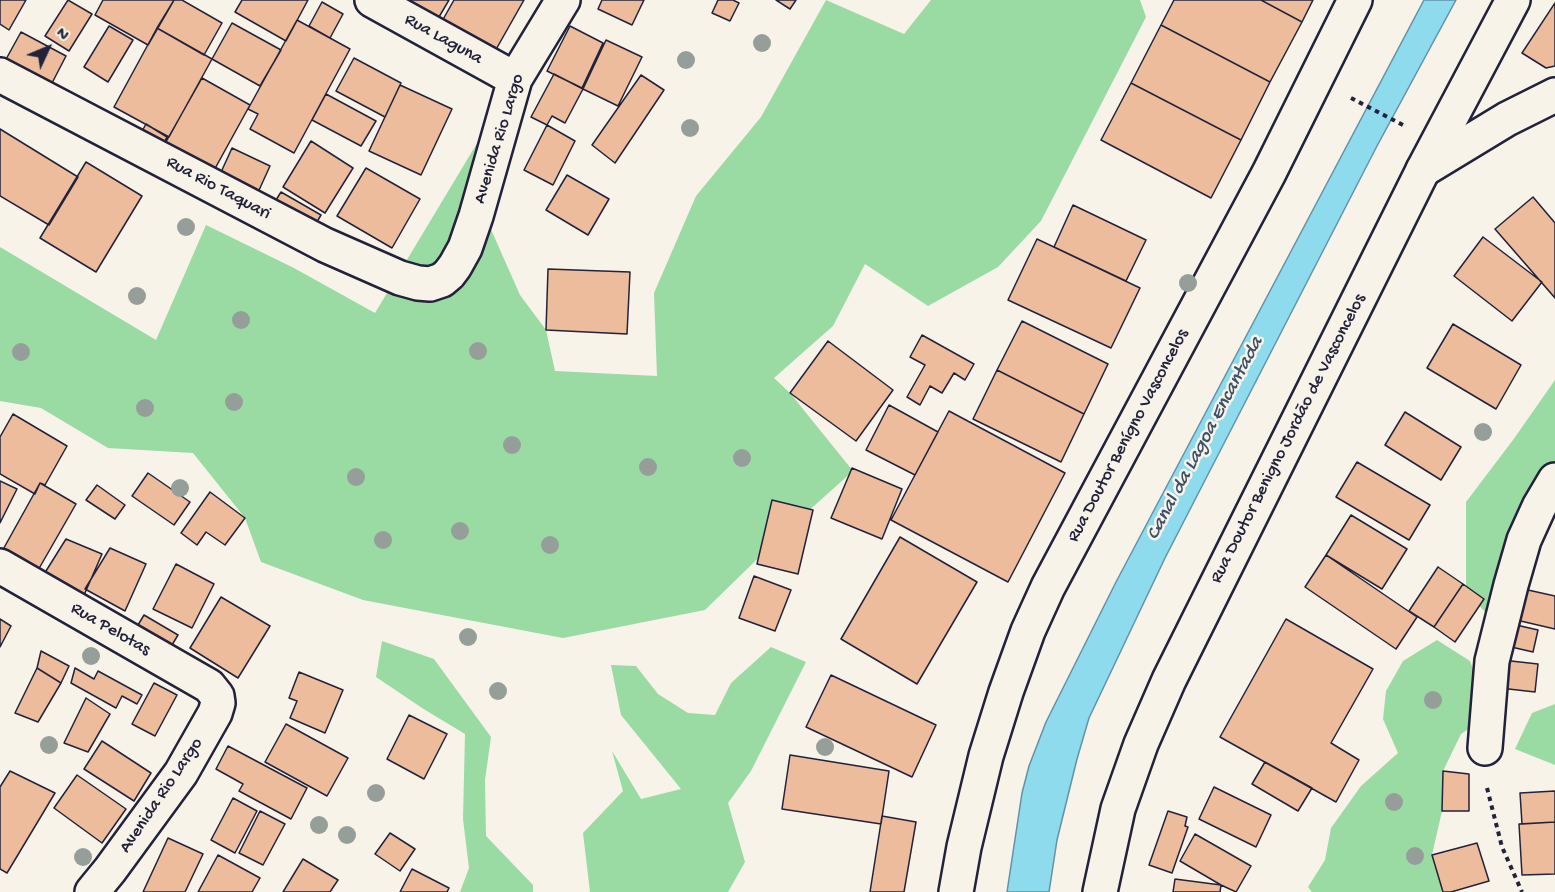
<!DOCTYPE html>
<meta charset="utf-8">
<style>
body{margin:0}
#map{position:relative;width:1555px;height:892px;overflow:hidden;background:#f7f3e8;font-family:"Gochi Hand",sans-serif}
canvas{display:block}
.north{position:absolute;left:18px;top:18px;width:60px;height:60px;-webkit-text-stroke:4px #f7f3e8;paint-order:stroke;rotate:46deg;font-size:16px;font-weight:700;line-height:24px;text-align:center;color:#22223b}
.north::after{content:'';display:block;margin:auto;width:21px;height:27px;background:#22223b;clip-path:polygon(50% 0,100% 100%,50% 72%,0 100%)}
</style>
<div id="map">
<canvas width="1555" height="892"></canvas>
<div class="north">N</div>
</div>
<script>
const context = document.querySelector('canvas').getContext('2d');
context.lineJoin = 'round';
function fill(path, color) { context.fillStyle = color; context.fill(path, 'evenodd'); }
const toPath = rows => new Path2D(rows.map(r => 'M' + r).join(''));
function trace(path, color, width, dash) { context.strokeStyle = color; context.lineWidth = width; context.lineCap = dash ? 'butt' : 'round'; context.setLineDash(dash || []); context.stroke(path); }
function drawText(font, color, halo, rows, align = 'center') {
  context.font = font + ' "Gochi Hand",sans-serif'; context.lineWidth = 5; context.setLineDash([]); context.textBaseline = 'middle'; context.strokeStyle = halo; context.fillStyle = color; for (const [text, x, y, turn = 0] of rows) {
    context.save(); context.translate(x, y); context.rotate((+turn || 0) * Math.PI / 180); context.textAlign = isNaN(turn) ? turn : align; if (halo) context.strokeText(text, 0, 0); context.fillText(text, 0, 0); context.restore();
  }
}
fill(toPath([
 [826,0,904,34,931,0,1140,0,1146,17,1041,221,998,267,928,306,865,264,833,326,774,378,790,393,853,471,786,531,705,610,563,638,363,600,261,562,245,518,193,453,108,448,41,408,0,401,0,247,156,340,206,225,294,268,375,313,518,75,474,191,520,295,546,330,555,371,657,376,654,293,696,196,761,117],
 [1555,380,1555,467,1492,619,1466,592,1466,502,1513,440],
 [1437,640,1470,661,1477,680,1474,725,1461,734,1443,771,1442,811,1432,855,1443,892,1312,892,1308,887,1325,860,1331,828,1361,786,1398,753,1383,719,1386,691,1403,661],
 [382,641,434,659,491,737,485,780,486,836,533,885,533,892,460,892,469,868,463,819,465,734,422,708,376,677],
 [771,647,806,662,751,771,728,803,745,862,728,892,590,892,583,833,623,791,612,751,641,799,681,789,621,715,611,665,636,666,658,694,688,713,715,715,731,683],
 [1555,704,1555,765,1515,749,1532,713]
]), '#9adaa3');
const water = toPath([
 [1424,0,1456,0,1377,146,1165,558,1089,718,1077,759,1057,840,1049,892,1007,892,1022,793,1029,766,1046,722,1116,582,1424,0]
]);
fill(water, '#8edbee');
trace(water, '#6391a6', 1.5);
const building = toPath([
 [0,0,26,0,9,30,0,24,0,0],
 [68,0,92,14,69,51,45,36,68,0],
 [103,0,174,0,148,45,95,15,103,0],
 [174,0,182,0,222,23,204,55,157,28,174,0],
 [242,0,308,0,286,41,235,12,242,0],
 [399,0,449,0,436,22,399,0],
 [454,0,524,0,494,53,441,23,454,0],
 [602,0,644,0,632,25,598,9,602,0],
 [718,0,733,0,739,3,730,21,712,13,718,0],
 [776,0,796,0,790,9,776,0],
 [1174,0,1261,0,1302,22,1270,82,1161,25,1174,0],
 [1261,0,1313,0,1302,22,1261,0],
 [322,2,343,14,330,38,309,26,322,2],
 [1555,3,1555,66,1546,68,1522,53,1555,3],
 [297,20,350,49,294,153,250,129,258,114,248,109,297,20],
 [232,23,281,50,260,86,212,59,232,23],
 [1161,25,1270,82,1241,140,1131,83,1161,25],
 [109,26,133,40,108,82,84,67,109,26],
 [570,26,603,43,582,88,547,71,570,26],
 [157,28,212,59,169,137,114,107,157,28],
 [21,32,66,56,51,85,5,61,21,32],
 [606,40,642,57,618,106,583,89,606,40],
 [354,58,401,83,385,117,336,91,354,58],
 [554,74,583,89,565,123,552,116,547,125,531,117,554,74],
 [641,75,664,90,615,163,592,145,641,75],
 [202,78,250,105,212,174,163,147,202,78],
 [1131,83,1241,140,1211,198,1101,140,1131,83],
 [400,85,452,109,421,175,369,151,400,85],
 [326,94,376,121,361,146,312,120,326,94],
 [146,124,167,137,159,152,137,140,146,124],
 [547,125,575,141,553,185,524,170,547,125],
 [0,129,78,177,49,225,0,196,0,129],
 [311,141,353,168,325,213,283,187,311,141],
 [232,148,270,166,255,199,217,181,232,148],
 [86,162,142,196,96,272,40,238,86,162],
 [366,168,420,199,392,248,337,216,366,168],
 [567,175,609,199,588,235,546,210,567,175],
 [281,192,321,215,311,232,271,208,281,192],
 [1533,197,1555,223,1555,298,1495,229,1533,197],
 [1073,205,1146,240,1126,281,1054,247,1073,205],
 [1483,237,1542,282,1512,321,1454,276,1483,237],
 [1037,239,1140,288,1111,348,1008,300,1037,239],
 [548,269,630,272,627,334,546,330,548,269],
 [1022,321,1108,364,1084,414,997,370,1022,321],
 [1453,324,1521,365,1496,409,1427,368,1453,324],
 [922,335,974,364,965,380,954,373,942,393,930,386,920,405,907,397,925,365,910,357,922,335],
 [828,341,893,390,856,441,790,393,828,341],
 [997,370,1084,414,1061,462,973,419,997,370],
 [889,405,938,432,915,475,866,450,889,405],
 [949,411,1065,473,1008,582,891,520,949,411],
 [1405,412,1461,447,1441,480,1385,445,1405,412],
 [13,414,67,446,45,485,40,483,35,494,0,474,0,437,13,414],
 [1357,462,1430,505,1409,540,1336,497,1357,462],
 [852,468,902,489,882,539,831,518,852,468],
 [148,473,190,502,174,525,132,496,148,473],
 [0,481,17,489,0,523,0,481],
 [40,483,76,504,33,579,0,555,40,483],
 [97,485,125,505,115,519,86,500,97,485],
 [210,492,245,518,225,545,206,532,197,545,181,533,210,492],
 [772,500,813,510,798,574,757,564,772,500],
 [1351,515,1407,549,1382,589,1326,555,1351,515],
 [900,537,977,582,917,684,841,639,900,537],
 [66,539,102,554,81,602,41,579,66,539],
 [110,548,146,564,125,611,85,589,110,548],
 [1326,555,1417,617,1396,649,1305,587,1326,555],
 [176,564,214,584,192,628,153,609,176,564],
 [1438,567,1463,584,1434,627,1409,611,1438,567],
 [754,576,791,590,775,631,739,618,754,576],
 [1463,584,1484,599,1455,642,1434,627,1463,584],
 [1519,588,1555,596,1555,629,1512,619,1519,588],
 [221,597,270,626,238,678,190,648,221,597],
 [144,615,178,635,166,655,132,635,144,615],
 [0,619,11,626,0,647,0,619],
 [1286,619,1373,669,1331,743,1359,760,1336,802,1220,737,1286,619],
 [1512,624,1538,630,1533,652,1507,646,1512,624],
 [41,651,69,666,61,683,37,668,41,651],
 [1502,660,1538,664,1535,692,1500,688,1502,660],
 [37,668,61,683,38,722,15,713,37,668],
 [75,668,94,679,98,671,142,695,137,704,122,696,116,708,71,683,75,668],
 [299,672,343,690,325,733,290,718,297,701,289,698,299,672],
 [831,675,936,725,912,777,806,727,831,675],
 [154,683,177,695,155,736,132,724,154,683],
 [86,698,110,714,88,752,64,743,86,698],
 [409,715,447,734,424,779,387,759,409,715],
 [286,724,348,758,327,796,265,762,286,724],
 [102,741,151,773,134,801,84,769,102,741],
 [228,746,307,788,291,819,239,791,243,784,216,769,228,746],
 [790,755,889,771,881,824,782,809,790,755],
 [1265,762,1312,788,1298,811,1252,784,1265,762],
 [10,771,55,793,7,873,0,869,0,787,10,771],
 [1443,771,1469,774,1469,811,1442,811,1443,771],
 [77,775,126,809,102,843,54,808,77,775],
 [1214,787,1271,815,1256,847,1199,819,1214,787],
 [1555,791,1555,822,1522,824,1520,793,1555,791],
 [233,798,257,811,235,853,211,840,233,798],
 [260,811,285,824,263,865,239,853,260,811],
 [1168,811,1187,817,1185,826,1188,827,1172,873,1149,865,1168,811],
 [882,816,916,822,904,892,870,892,882,816],
 [1555,822,1555,874,1522,875,1519,824,1555,822],
 [390,833,415,849,400,871,375,854,390,833],
 [1195,834,1251,866,1236,892,1221,885,1180,861,1195,834],
 [168,838,203,854,185,892,143,892,168,838],
 [1477,843,1489,881,1451,892,1443,892,1432,855,1477,843],
 [218,855,260,878,252,892,198,892,218,855],
 [303,859,338,880,330,892,283,892,303,859],
 [412,869,449,888,447,892,400,892,412,869],
 [1175,879,1221,885,1220,892,1173,892,1175,879]
]);
fill(building, '#ecbc9c');
trace(building, '#22223b', 1.5);
const street = toPath([
 [372,0,515,79],
 [0,75,325,245,400,278,418,283,430,284,442,280,449,274,455,266,465,248,476,216,515,79,563,0],
 [1423,170,1507,119,1555,95],
 [0,566,209,686,217,696,218,703,215,713,181,773,110,870,92,892],
 [1485,748,1492,661,1511,585,1524,540,1539,507,1555,480]
]);
const secondary = toPath([
 [956,892,964,847,986,756,1006,692,1028,631,1048,587,1269,173,1355,0],
 [1100,892,1118,809,1141,744,1169,680,1423,170,1513,0]
]);
trace(street, '#22223b', 38);
trace(secondary, '#22223b', 38);
trace(toPath([
 [1351,98,1403,125],
 [1487,788,1502,847,1522,892]
]), '#22223b', 4, [4.5, 4.5]);
trace(street, '#f7f3e8', 33);
trace(secondary, '#f7f3e8', 33);
context.fillStyle = '#969e9a';
for (const [x, y] of [
 [762,43],
 [686,60],
 [690,128],
 [186,227],
 [1188,283],
 [137,296],
 [241,320],
 [478,351],
 [21,352],
 [234,402],
 [145,408],
 [1483,432],
 [512,445],
 [742,458],
 [648,467],
 [356,477],
 [180,488],
 [460,531],
 [383,540],
 [550,545],
 [468,637],
 [91,656],
 [498,691],
 [1433,700],
 [49,745],
 [825,747],
 [376,793],
 [1394,802],
 [319,825],
 [347,835],
 [1415,856],
 [83,857]
]) { context.beginPath(); context.arc(x, y, 9, 0, 2 * Math.PI); context.fill(); }
drawText('18px', '#22223b', '#f7f3e8', [
 ["Rua Laguna",443,40,29],
 ["Avenida Rio Largo",500,139,-73],
 ["Rua Rio Taquari",218,189,28],
 ["Rua Doutor Benígno Vasconcelos",1129,436,-62],
 ["Rua Doutor Benigno Jordão de Vasconcelos",1289,439,-63],
 ["Rua Pelotas",110,630,30],
 ["Avenida Rio Largo",162,796,-56]
]);
drawText('italic 20px', '#3d5068', '#f7f3e8', [
 ["Canal da Lagoa Encantada",1206,439,-62]
]);
</script>
